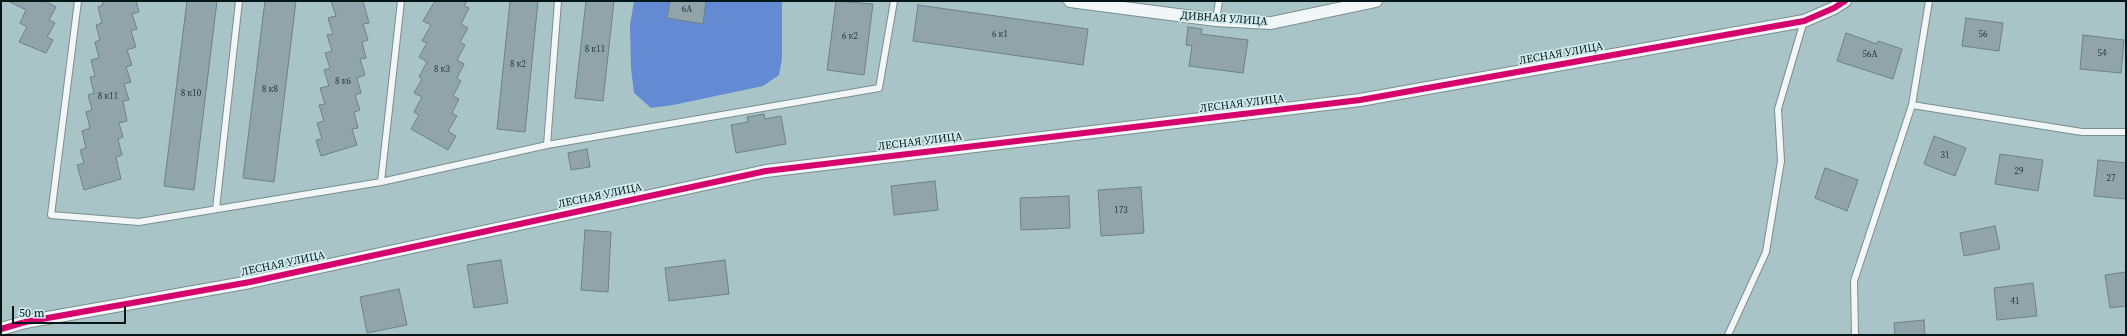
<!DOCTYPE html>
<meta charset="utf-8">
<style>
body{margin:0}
#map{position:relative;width:2127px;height:336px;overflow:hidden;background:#a9c4c7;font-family:"Source Serif 4",serif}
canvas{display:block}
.frame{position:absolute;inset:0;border:2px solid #031718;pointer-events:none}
.scale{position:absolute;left:12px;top:306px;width:114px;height:18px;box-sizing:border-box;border:2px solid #031718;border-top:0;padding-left:5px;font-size:12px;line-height:14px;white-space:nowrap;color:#031718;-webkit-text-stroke:3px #d1eaed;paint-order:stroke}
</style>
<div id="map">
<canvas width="2127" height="336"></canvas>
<div class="frame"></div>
<div class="scale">50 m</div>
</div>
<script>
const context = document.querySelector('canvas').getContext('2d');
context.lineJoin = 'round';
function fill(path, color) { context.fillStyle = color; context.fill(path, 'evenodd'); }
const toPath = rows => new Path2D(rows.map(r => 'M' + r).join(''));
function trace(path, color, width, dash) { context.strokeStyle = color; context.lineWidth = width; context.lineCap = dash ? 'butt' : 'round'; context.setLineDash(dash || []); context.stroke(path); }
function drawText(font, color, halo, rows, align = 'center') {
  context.font = font + ' "Source Serif 4",serif'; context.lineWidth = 3.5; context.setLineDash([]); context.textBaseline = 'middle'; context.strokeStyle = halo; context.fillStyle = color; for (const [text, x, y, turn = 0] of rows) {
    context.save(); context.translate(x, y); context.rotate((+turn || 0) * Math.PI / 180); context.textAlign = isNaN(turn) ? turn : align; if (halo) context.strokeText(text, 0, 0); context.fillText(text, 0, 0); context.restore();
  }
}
fill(toPath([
 [634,1,782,1,782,59,779,75,763,86,673,105,651,108,634,93,631,68,630,25]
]), '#628bd4');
const building = toPath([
 [8,1,45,1,56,7,49,20,55,23,47,37,53,40,46,53,19,42,27,27,20,23,26,10,8,1],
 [102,1,136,1,139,12,132,14,137,29,131,31,136,47,127,50,132,65,126,67,131,82,124,84,129,100,123,101,127,121,119,123,123,137,118,139,122,155,116,157,121,179,84,190,77,165,84,163,80,150,86,148,82,131,90,128,86,112,92,110,88,95,94,93,90,77,95,76,91,60,99,58,95,42,100,40,96,25,102,23,98,7,103,5,102,1],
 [187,1,217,1,194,190,164,186,187,1],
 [265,1,296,1,274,182,243,178,265,1],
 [331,1,363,1,369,23,363,24,368,40,362,42,366,58,360,59,365,75,357,78,361,93,355,95,360,110,354,112,358,128,352,129,357,145,321,156,316,140,322,139,317,123,324,121,319,105,325,104,320,88,329,86,324,70,330,68,325,53,332,51,327,35,333,34,328,18,336,16,331,1],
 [435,1,467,1,464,6,469,8,461,24,468,28,460,42,465,45,457,60,464,64,457,78,461,81,453,96,459,99,452,113,457,116,448,131,456,136,448,150,411,129,419,115,414,112,422,97,414,93,422,79,419,77,427,62,419,57,427,43,422,41,431,25,423,21,435,1],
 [510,1,538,1,525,132,497,129,510,1],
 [586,1,614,1,603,101,575,98,586,1],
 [670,1,706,1,703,24,667,18,670,1],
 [836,1,873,4,864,75,827,70,836,1],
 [918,5,1088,29,1083,65,913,41,918,5],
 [1966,18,2003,23,1999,51,1962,46,1966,18],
 [1188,27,1202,29,1201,34,1248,40,1243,73,1189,66,1192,46,1186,45,1188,27],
 [1846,33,1877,44,1878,41,1902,49,1893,79,1837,61,1846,33],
 [2083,35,2124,40,2121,73,2080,69,2083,35],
 [764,114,765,119,781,116,786,144,736,153,731,125,748,122,747,117,764,114],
 [1934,136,1966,148,1955,176,1924,164,1934,136],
 [587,149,590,167,571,170,568,153,587,149],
 [2000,154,2043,160,2038,191,1995,184,2000,154],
 [2098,160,2126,163,2126,199,2094,196,2098,160],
 [1825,168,1858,180,1847,211,1815,198,1825,168],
 [935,181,938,210,894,215,891,186,935,181],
 [1141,187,1144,233,1101,236,1098,190,1141,187],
 [1069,196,1070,228,1021,230,1020,198,1069,196],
 [1995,226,2000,249,1964,256,1960,233,1995,226],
 [585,230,611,232,608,292,581,290,585,230],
 [501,260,508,303,474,308,467,265,501,260],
 [725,260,729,294,669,301,665,268,725,260],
 [2126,272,2126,306,2110,308,2105,275,2126,272],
 [2033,283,2037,316,1997,320,1994,288,2033,283],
 [399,289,407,325,367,333,360,297,399,289],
 [1924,320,1925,335,1895,335,1894,323,1924,320]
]);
fill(building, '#90a4a9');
trace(building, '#6e8186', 1);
const lane = toPath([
 [78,1,51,215,139,222,381,182,547,145,879,88,894,1],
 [1216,20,1219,1],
 [1912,105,2082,132,2126,132],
 [547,145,558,1],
 [381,182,401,1],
 [216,209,239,1],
 [1728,335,1766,252,1781,161,1778,109,1804,21],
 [1855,335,1854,281,1912,105,1929,1]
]);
const street = toPath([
 [1070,1,1216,20,1271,23,1376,1],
 [1,329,25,322,250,282,766,171,1360,100,1804,21,1834,8,1845,1]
]);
trace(lane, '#798e91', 8);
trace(street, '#798e91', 14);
trace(lane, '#f2f6f7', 6);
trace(street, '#f2f6f7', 12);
trace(toPath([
 [1,329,25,322,250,282,766,171,1360,100,1804,21,1834,8,1845,1]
]), '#d6006c', 6);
drawText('9px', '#263a3c', null, [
 ["6А",687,10],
 ["6 к1",1000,35],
 ["56",1983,35],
 ["6 к2",850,37],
 ["8 к11",595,50],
 ["54",2102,54],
 ["56А",1870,55],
 ["8 к2",518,65],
 ["8 к3",442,70],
 ["8 к6",343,82],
 ["8 к8",270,90],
 ["8 к10",191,94],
 ["8 к11",108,97],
 ["31",1945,156],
 ["29",2019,172],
 ["27",2111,179],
 ["173",1121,211],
 ["41",2015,302]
]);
drawText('11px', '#031718', '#d1eaed', [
 ["ДИВНАЯ УЛИЦА",1224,19,4],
 ["ЛЕСНАЯ УЛИЦА",1561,54,-10],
 ["ЛЕСНАЯ УЛИЦА",1242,104,-7],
 ["ЛЕСНАЯ УЛИЦА",920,142,-7],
 ["ЛЕСНАЯ УЛИЦА",600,196,-12],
 ["ЛЕСНАЯ УЛИЦА",283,264,-12]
]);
</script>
